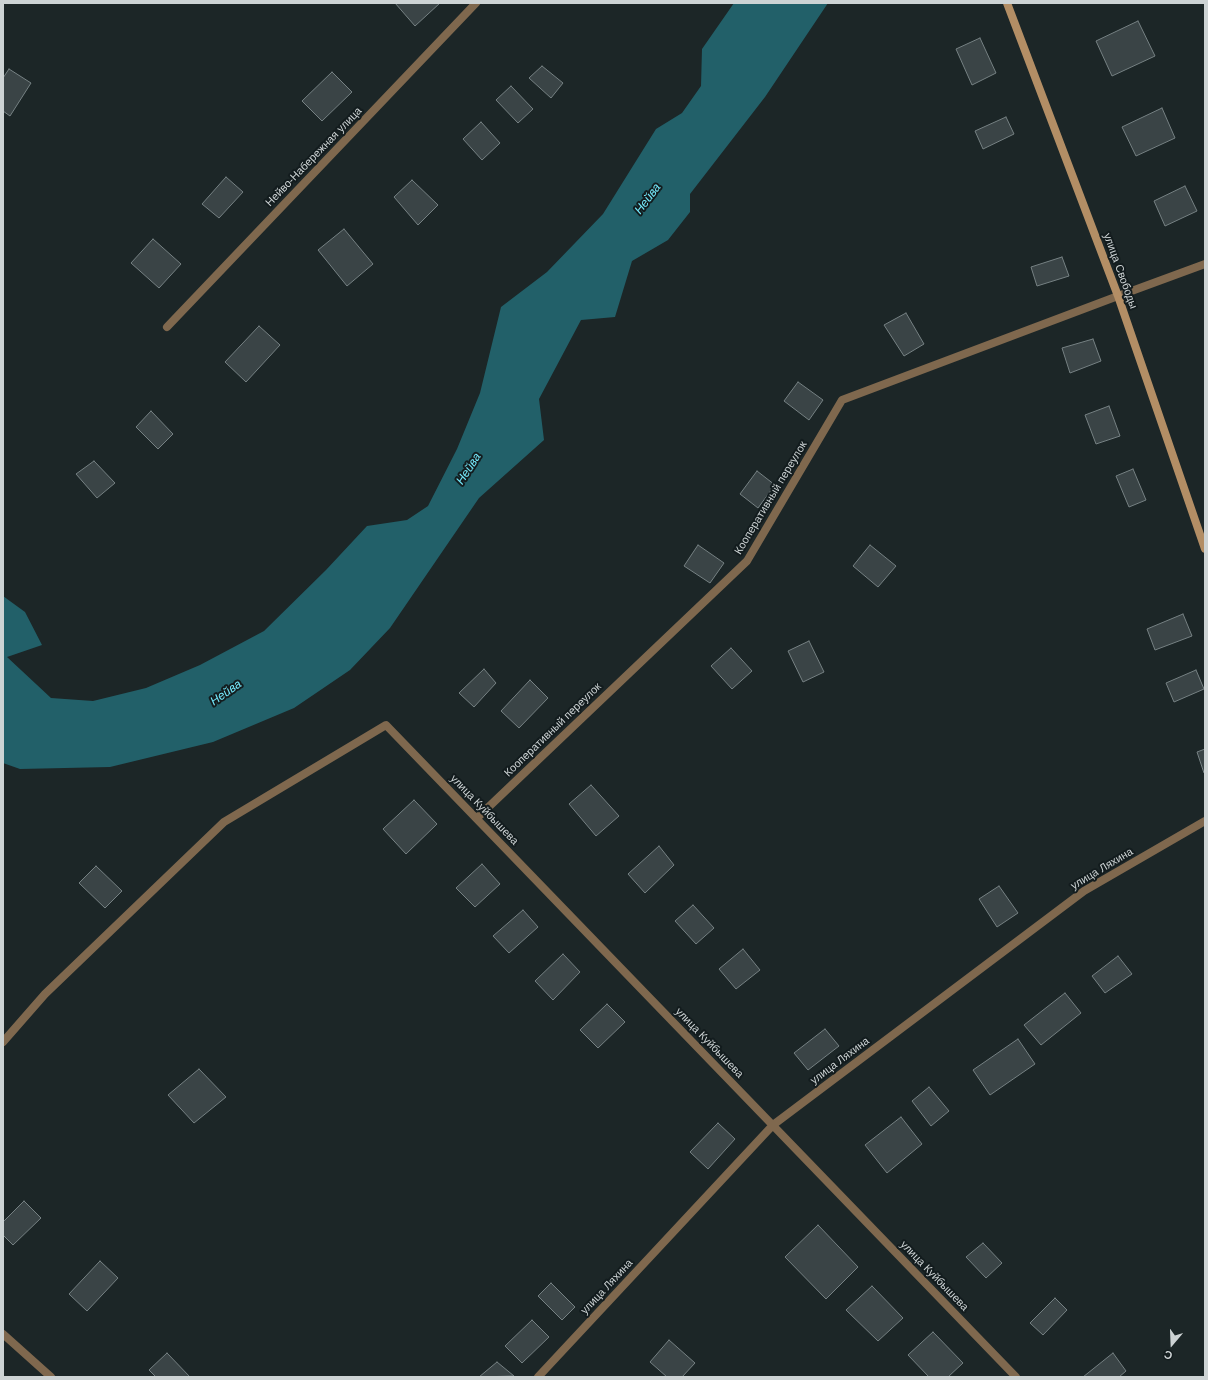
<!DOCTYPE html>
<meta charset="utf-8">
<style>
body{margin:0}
#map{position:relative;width:1208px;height:1380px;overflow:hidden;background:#1c2627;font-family:Helvetica,sans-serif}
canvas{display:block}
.frame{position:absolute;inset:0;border:4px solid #cdd3d4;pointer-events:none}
.north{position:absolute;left:1152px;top:1324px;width:40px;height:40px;-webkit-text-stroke:3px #131c1e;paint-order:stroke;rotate:199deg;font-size:11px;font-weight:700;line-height:16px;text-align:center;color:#cdd3d4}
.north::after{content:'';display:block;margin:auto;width:14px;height:18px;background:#cdd3d4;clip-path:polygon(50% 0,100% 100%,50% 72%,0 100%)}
</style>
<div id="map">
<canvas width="1208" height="1380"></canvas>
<div class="frame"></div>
<div class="north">С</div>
</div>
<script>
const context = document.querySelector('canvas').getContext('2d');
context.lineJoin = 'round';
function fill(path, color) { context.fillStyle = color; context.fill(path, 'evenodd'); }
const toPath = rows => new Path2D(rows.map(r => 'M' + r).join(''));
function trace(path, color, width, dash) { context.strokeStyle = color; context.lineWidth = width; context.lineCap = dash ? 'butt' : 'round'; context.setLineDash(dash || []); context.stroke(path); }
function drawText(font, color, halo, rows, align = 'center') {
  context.font = font + ' Helvetica,sans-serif'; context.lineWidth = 4; context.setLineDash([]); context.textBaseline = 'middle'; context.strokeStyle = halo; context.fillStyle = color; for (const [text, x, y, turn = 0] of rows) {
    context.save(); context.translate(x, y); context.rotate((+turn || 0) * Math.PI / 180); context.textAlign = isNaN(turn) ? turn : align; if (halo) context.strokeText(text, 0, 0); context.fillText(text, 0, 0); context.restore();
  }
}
fill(toPath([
 [734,3,828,3,765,97,690,194,690,212,668,240,632,261,615,317,581,320,539,399,544,440,479,498,390,628,350,670,294,708,213,742,110,767,20,769,3,763,3,596,25,612,42,645,7,657,51,698,93,701,146,688,200,665,264,631,326,570,367,526,407,520,428,506,457,449,480,393,501,307,547,272,603,214,656,129,682,113,701,86,702,49]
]), '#226069');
const building = toPath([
 [395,3,440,3,415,26,395,3],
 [1138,21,1155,56,1112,76,1096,41,1138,21],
 [980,38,996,73,972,85,956,49,980,38],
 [542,66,563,83,551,98,529,78,542,66],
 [9,69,31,83,10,116,3,111,3,78,9,69],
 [332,72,352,92,322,121,302,101,332,72],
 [511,86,533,109,518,123,496,100,511,86],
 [1162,108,1175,138,1136,156,1122,127,1162,108],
 [1006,117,1014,134,983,149,975,131,1006,117],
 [481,122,500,143,482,160,463,139,481,122],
 [226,177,243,192,219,218,202,204,226,177],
 [412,180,438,205,418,225,394,197,412,180],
 [1185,186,1197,211,1165,226,1154,201,1185,186],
 [344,229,373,264,347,286,318,250,344,229],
 [153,239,181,264,159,288,131,263,153,239],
 [1062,257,1069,276,1037,286,1031,267,1062,257],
 [906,313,924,344,904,356,884,325,906,313],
 [259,326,280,345,246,382,225,362,259,326],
 [1093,339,1101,361,1070,373,1062,348,1093,339],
 [798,382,823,400,809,420,784,401,798,382],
 [1109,406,1120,436,1096,444,1085,415,1109,406],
 [151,411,173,434,158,449,136,427,151,411],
 [94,461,115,483,97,498,76,474,94,461],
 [1133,469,1146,500,1129,507,1116,476,1133,469],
 [757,471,775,485,758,508,740,494,757,471],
 [698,545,724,563,710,583,684,566,698,545],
 [870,545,896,566,878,587,853,566,870,545],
 [1183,614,1192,636,1155,650,1147,629,1183,614],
 [809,641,824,672,803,682,788,651,809,641],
 [731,648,752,671,732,689,711,666,731,648],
 [484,669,496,683,474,707,459,693,484,669],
 [1196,670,1204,689,1174,702,1166,683,1196,670],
 [530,680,548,698,519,728,501,711,530,680],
 [1205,749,1205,772,1204,773,1197,752,1205,749],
 [591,785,619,816,596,836,569,804,591,785],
 [414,800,437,824,406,854,383,829,414,800],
 [659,846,674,865,645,893,628,874,659,846],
 [482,864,500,884,475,907,456,888,482,864],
 [96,866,122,891,105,908,79,883,96,866],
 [999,886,1018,913,997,927,979,899,999,886],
 [693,905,714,928,696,944,675,921,693,905],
 [523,910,538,927,509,953,493,936,523,910],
 [743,949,760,970,736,989,719,969,743,949],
 [563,954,580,972,553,1000,535,981,563,954],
 [1118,956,1132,974,1105,993,1092,976,1118,956],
 [1065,993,1081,1013,1041,1045,1024,1025,1065,993],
 [607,1004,625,1022,598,1048,580,1030,607,1004],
 [825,1029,839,1046,808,1070,794,1053,825,1029],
 [1018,1039,1035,1064,990,1095,973,1070,1018,1039],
 [199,1069,226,1097,194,1123,168,1095,199,1069],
 [929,1087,949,1111,931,1126,912,1101,929,1087],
 [901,1117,922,1144,887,1173,865,1145,901,1117],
 [718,1123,735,1139,708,1169,690,1152,718,1123],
 [24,1201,41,1218,13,1245,3,1235,3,1222,24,1201],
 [818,1225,858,1267,826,1299,785,1257,818,1225],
 [983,1243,1002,1263,986,1278,966,1257,983,1243],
 [100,1261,118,1278,87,1311,69,1294,100,1261],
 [551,1283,575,1307,562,1320,538,1296,551,1283],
 [872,1286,903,1318,878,1341,846,1310,872,1286],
 [1055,1298,1067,1310,1043,1335,1030,1323,1055,1298],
 [532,1320,549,1337,522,1363,505,1346,532,1320],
 [933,1332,963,1363,948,1377,929,1377,908,1355,933,1332],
 [669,1340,695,1363,682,1377,667,1377,650,1362,669,1340],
 [167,1353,190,1377,156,1377,149,1370,167,1353],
 [1113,1353,1126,1371,1119,1377,1083,1377,1113,1353],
 [497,1362,514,1376,479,1377,497,1362]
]);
fill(building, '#3a4446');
trace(building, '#768183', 1);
trace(toPath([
 [1118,296,1205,264]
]), '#7f684e', 8);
trace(toPath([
 [167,327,476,3],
 [477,818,747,561,842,400,1118,296],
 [3,1042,45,994,224,822,386,725,1016,1377],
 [538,1377,773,1125,1084,891,1205,821]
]), '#7f684e', 8);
trace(toPath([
 [3,1334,51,1377]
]), '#7f684e', 8);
trace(toPath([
 [1007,3,1118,296,1205,549]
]), '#b38e65', 8);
drawText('11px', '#cdd3d4', '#131c1e', [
 ["Нейво-Набережная улица",314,157,-46],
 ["улица Свободы",1120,271,70],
 ["Кооперативный переулок",771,498,-59],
 ["Кооперативный переулок",553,730,-44],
 ["улица Куйбышева",484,810,46],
 ["улица Ляхина",1102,869,-31],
 ["улица Куйбышева",709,1043,46],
 ["улица Ляхина",840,1061,-37],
 ["улица Куйбышева",934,1276,46],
 ["улица Ляхина",607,1287,-47]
]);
drawText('italic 12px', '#75ebfd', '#131c1e', [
 ["Нейва",648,199,-53],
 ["Нейва",469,469,-57],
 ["Нейва",226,693,-35]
]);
</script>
